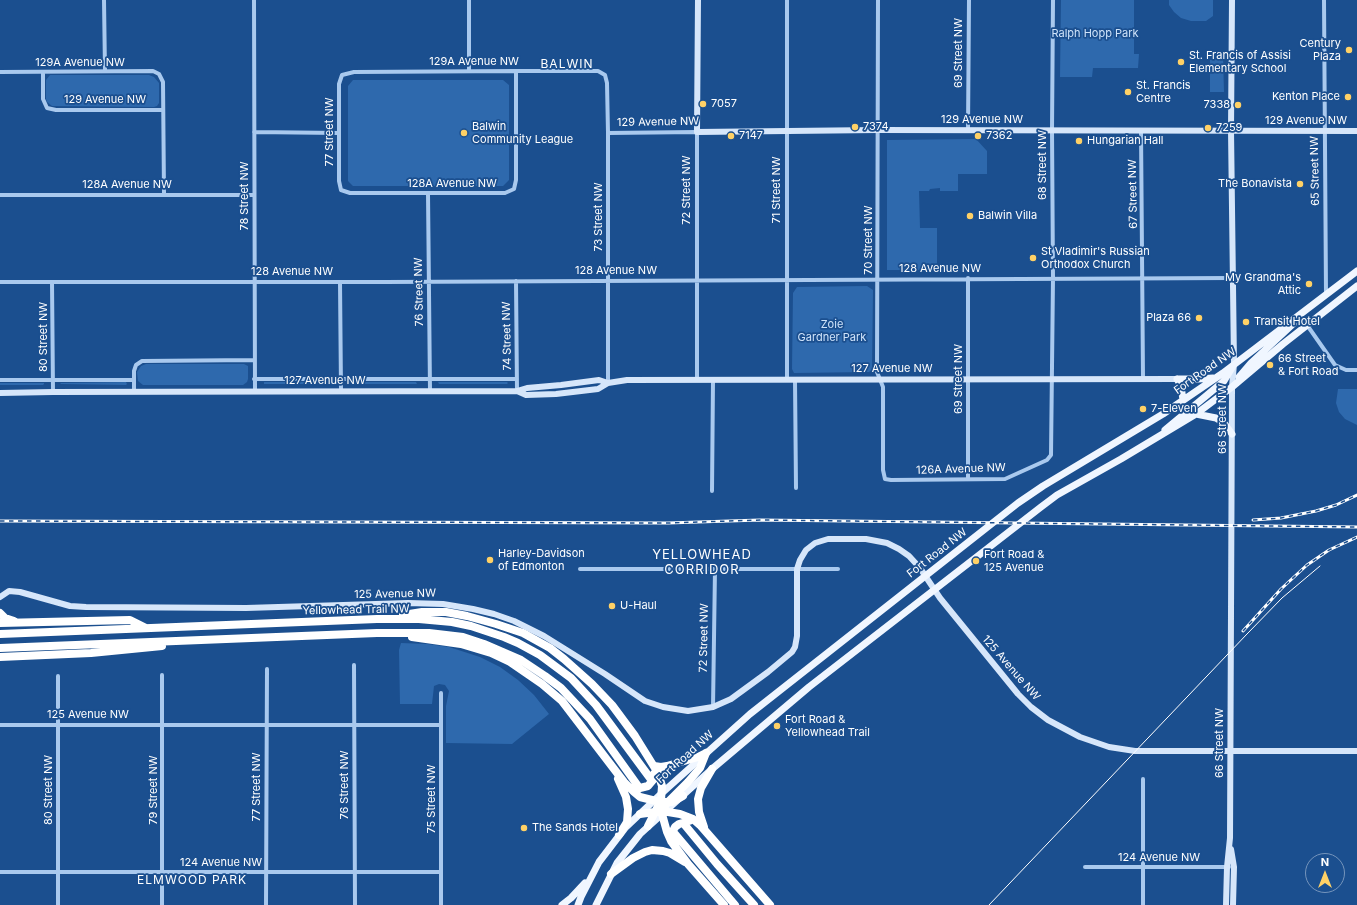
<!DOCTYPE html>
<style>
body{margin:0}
#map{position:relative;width:1357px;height:905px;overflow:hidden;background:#1b4f8f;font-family:Inter,sans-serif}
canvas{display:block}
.north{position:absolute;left:1305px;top:853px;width:40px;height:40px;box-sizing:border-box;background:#1b4f8f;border:1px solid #7695bc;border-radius:50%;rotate:0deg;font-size:11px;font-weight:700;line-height:16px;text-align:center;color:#fff}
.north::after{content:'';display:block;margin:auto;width:14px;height:18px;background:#ffd166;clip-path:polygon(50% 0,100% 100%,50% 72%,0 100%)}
</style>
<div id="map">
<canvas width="1357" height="905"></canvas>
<div class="north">N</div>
</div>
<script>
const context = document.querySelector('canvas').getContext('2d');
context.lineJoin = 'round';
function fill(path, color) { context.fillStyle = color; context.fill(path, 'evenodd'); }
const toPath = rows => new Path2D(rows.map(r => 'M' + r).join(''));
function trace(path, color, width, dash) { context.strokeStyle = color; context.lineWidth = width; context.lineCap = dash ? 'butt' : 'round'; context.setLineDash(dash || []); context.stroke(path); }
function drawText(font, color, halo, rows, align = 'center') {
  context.font = font + ' Inter,sans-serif'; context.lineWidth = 3.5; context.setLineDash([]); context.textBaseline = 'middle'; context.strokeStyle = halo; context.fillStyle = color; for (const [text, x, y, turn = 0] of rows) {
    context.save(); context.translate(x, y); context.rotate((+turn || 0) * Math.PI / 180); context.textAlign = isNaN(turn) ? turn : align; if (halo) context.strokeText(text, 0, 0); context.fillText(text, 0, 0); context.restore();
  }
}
fill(toPath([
 [1061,0,1134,0,1134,54,1139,54,1138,68,1093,68,1092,77,1060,77],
 [1169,0,1213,0,1213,16,1206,21,1191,21,1181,18,1174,12,1169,5],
 [1220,55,1223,56,1224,92,1210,92,1210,60,1215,59,1217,56],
 [50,75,149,75,154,77,159,83,159,103,157,106,154,107,52,106,47,102,46,99,46,80],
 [353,80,503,80,509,85,509,180,503,186,353,186,348,181,348,86],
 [976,139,987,151,987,174,958,174,958,191,940,191,940,188,930,189,929,191,919,191,920,228,937,228,937,270,887,270,887,140],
 [867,286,873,290,872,370,869,372,794,373,792,369,793,293,797,287],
 [146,364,244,364,248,366,248,379,247,382,243,385,143,385,138,381,137,372,141,366],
 [126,382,127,384,126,385,60,384,61,383],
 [332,382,332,384,264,384,264,382],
 [350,382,416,382,417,384,349,384,349,383],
 [438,382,507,382,508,383,507,384,439,384],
 [0,383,44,383,44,384,43,385,0,385],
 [1338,389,1357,389,1357,425,1345,419,1339,412,1336,403],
 [401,643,427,644,449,647,480,657,500,667,518,680,534,695,549,714,512,744,446,743,446,706,449,691,445,685,439,684,434,686,432,704,400,704,399,650]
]), '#2e69ad');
trace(toPath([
 [104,0,105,71],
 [254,0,255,392],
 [469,0,469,71],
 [787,0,787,380],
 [878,0,877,372,883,387,883,470,885,479,891,480,1005,479,1047,460,1051,455,1053,278,1052,130,1053,0],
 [1324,0,1326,294],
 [516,71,516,180,514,189,505,193,350,193,341,190,339,181,339,84,342,75,354,72,516,71,598,71,605,75,607,83,608,133,608,383],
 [0,72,153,71,159,74,163,82,164,194],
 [43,72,43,99,47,108,56,110,163,110],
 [968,130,969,0],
 [1141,130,1143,378],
 [254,132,339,133],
 [608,133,697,132,697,380],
 [428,193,430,391],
 [0,195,254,195],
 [968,278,968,479],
 [516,281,517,391],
 [0,282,385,282,1233,278],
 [52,282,53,392],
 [340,282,341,391],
 [1307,325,1335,365,1346,370,1357,370],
 [254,379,517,379],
 [0,380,134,380],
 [795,380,796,488],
 [134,392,134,371,136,365,142,361,254,360],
 [712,491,713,380],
 [580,569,838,569],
 [354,665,355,905],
 [58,676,58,905],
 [713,707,715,569],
 [0,725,441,725],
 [1085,867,1229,867],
 [0,872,441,872],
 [162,905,162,675],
 [266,905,267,669],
 [441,905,441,693],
 [1143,905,1143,779]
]), '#a9c9ee', 4);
trace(toPath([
 [698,0,697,132,878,130,1357,131],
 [517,391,526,395,556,394,598,389,608,383,627,380,1177,379],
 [0,393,53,392,517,391,527,388,561,385,599,380,608,383],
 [0,597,9,591,20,592,70,606,86,607,246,608,408,603,443,604,473,609,494,614,514,621,544,636,605,674,645,701,663,707,688,711,713,707,731,699,768,672,792,652,795,647,797,636,797,569,800,560,806,550,815,543,828,539,866,539,887,543,899,549,909,556,920,568,940,598,1018,694,1031,707,1048,720,1080,737,1109,747,1135,751,1357,751],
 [1231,849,1234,867,1233,905],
 [1226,905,1227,867,1230,838,1232,387,1234,364,1231,130,1232,0]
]), '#d6e6fa', 6);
trace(toPath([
 [1239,377,1251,363,1293,324],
 [1177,379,1198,379,1213,378],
 [1177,379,1181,386,1183,400],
 [1196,414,1216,418,1224,423,1232,434],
 [1165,430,1224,381,1233,366],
 [562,905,571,898,585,883],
 [578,905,581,897,599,862,625,828,662,793,750,714,1018,503,1043,486,1163,414,1223,373,1357,271],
 [596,905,617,863,640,834,712,769,809,687,1041,507,1057,495,1121,459,1196,414,1232,387,1283,344,1357,286]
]), '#f0f6ff', 7);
trace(toPath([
 [0,613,5,618,14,621],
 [403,615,422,612,446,612,467,616,496,624,523,633,550,648,564,659,592,684,612,705,635,736,658,773,662,786,661,800,648,826],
 [0,623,130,620,146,628],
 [0,634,377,619,419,619,452,622,471,626,504,637,518,643,540,655,571,678,596,705,650,778],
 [412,637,461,644,491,653,510,662,542,684,562,701,624,782,634,792,640,797,660,802,672,802,683,796],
 [0,648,377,633,429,633,463,637,484,644,521,660,545,676,561,688,590,719,638,786],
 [0,657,91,653,162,646],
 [706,753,700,768,688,782,667,803,662,811,662,814,667,832,671,841,688,864,724,905],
 [654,766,661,767,667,766,698,757,706,753],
 [618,779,626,797,628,809,627,822,619,835],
 [634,788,636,789,648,786,653,780,654,774],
 [640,814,662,811,680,814,693,819,701,826,770,905],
 [684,824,717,864,754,905],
 [704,827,699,812,698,799,701,788,712,769],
 [675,834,735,905],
 [671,837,673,831,675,827,679,824,689,821],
 [611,874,633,858,645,852,652,850,663,851,670,853,685,862]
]), '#fff', 8);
trace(toPath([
 [989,905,1247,634,1282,598,1320,566]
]), '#fff', 1);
const rail = toPath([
 [1253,520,1281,518,1316,511,1336,505,1357,495],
 [0,521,668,523,760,520,1357,527],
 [1243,631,1281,589,1307,565,1329,550,1357,537]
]);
trace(rail, '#fff', 3);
trace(rail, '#1b4f8f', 1.5, [4.5]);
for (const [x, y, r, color] of [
 [1349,50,4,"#ffd166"],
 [1181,62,4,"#ffd166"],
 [1128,92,4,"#ffd166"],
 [1348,97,4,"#ffd166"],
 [703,104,4,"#ffd166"],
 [1238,105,4,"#ffd166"],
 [855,127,4,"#ffd166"],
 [1208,128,4,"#ffd166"],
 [464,133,4,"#ffd166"],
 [731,136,4,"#ffd166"],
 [978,136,4,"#ffd166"],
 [1079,141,4,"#ffd166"],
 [1300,184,4,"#ffd166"],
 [970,216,4,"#ffd166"],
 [1033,258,4,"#ffd166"],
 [1309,284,4,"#ffd166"],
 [1199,318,4,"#ffd166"],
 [1246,322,4,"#ffd166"],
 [1270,365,4,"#ffd166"],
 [1143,409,4,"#ffd166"],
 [490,560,4,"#ffd166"],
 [976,561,4,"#ffd166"],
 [612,606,4,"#ffd166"],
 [777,726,4,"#ffd166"],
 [524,828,4,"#ffd166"]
]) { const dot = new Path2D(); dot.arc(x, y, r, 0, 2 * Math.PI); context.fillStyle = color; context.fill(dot); trace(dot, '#1b4f8f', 1.5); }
drawText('11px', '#cfe3fa', '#1b4f8f', [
 ["Ralph Hopp Park",1095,34],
 ["Zoie",832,325],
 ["Gardner Park",832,338]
]);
drawText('11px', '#fff', '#1b4f8f', [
 ["Century",1341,44,"right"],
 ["Plaza",1341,57,"right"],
 ["St. Francis of Assisi",1189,56],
 ["Elementary School",1189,69],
 ["St. Francis",1136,86],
 ["Centre",1136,99],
 ["Kenton Place",1340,97,"right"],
 ["7057",711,104],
 ["7338",1230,105,"right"],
 ["Balwin",472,127],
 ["Community League",472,140],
 ["7374",863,127],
 ["7259",1216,128],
 ["7147",739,136],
 ["7362",986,136],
 ["Hungarian Hall",1087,141],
 ["The Bonavista",1292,184,"right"],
 ["Balwin Villa",978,216],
 ["St Vladimir's Russian",1041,252],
 ["Orthodox Church",1041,265],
 ["My Grandma's",1301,278,"right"],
 ["Attic",1301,291,"right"],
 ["Plaza 66",1191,318,"right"],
 ["Transit Hotel",1254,322],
 ["66 Street",1278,359],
 ["& Fort Road",1278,372],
 ["7-Eleven",1151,409],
 ["Harley-Davidson",498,554],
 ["of Edmonton",498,567],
 ["Fort Road &",984,555],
 ["125 Avenue",984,568],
 ["U-Haul",620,606],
 ["Fort Road &",785,720],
 ["Yellowhead Trail",785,733],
 ["The Sands Hotel",532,828]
], 'left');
drawText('11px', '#fff', '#1b4f8f', [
 ["69 Street NW",959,53,-90],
 ["129A Avenue NW",474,62],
 ["129A Avenue NW",80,63],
 ["129 Avenue NW",105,100],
 ["129 Avenue NW",982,120],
 ["129 Avenue NW",1306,121],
 ["129 Avenue NW",658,122,-1],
 ["77 Street NW",330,132,-90],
 ["68 Street NW",1043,165,-90],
 ["65 Street NW",1315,171,-91],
 ["128A Avenue NW",452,184],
 ["128A Avenue NW",127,185],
 ["72 Street NW",687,190,-90],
 ["71 Street NW",777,190,-90],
 ["67 Street NW",1133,194,-91],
 ["78 Street NW",245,196,-90],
 ["73 Street NW",599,217,-90],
 ["70 Street NW",869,240,-90],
 ["128 Avenue NW",940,269],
 ["128 Avenue NW",616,271],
 ["128 Avenue NW",292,272],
 ["76 Street NW",419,292,-91],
 ["74 Street NW",507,336,-91],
 ["80 Street NW",44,337,-90],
 ["127 Avenue NW",892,369],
 ["Fort Road NW",1205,371,-35],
 ["69 Street NW",959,379,-90],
 ["127 Avenue NW",325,381],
 ["66 Street NW",1223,419,-90],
 ["126A Avenue NW",961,469,-2],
 ["Fort Road NW",937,553,-38],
 ["125 Avenue NW",395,594,-1],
 ["Yellowhead Trail NW",356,610,-1],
 ["72 Street NW",704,638,-89],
 ["125 Avenue NW",1011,668,49],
 ["125 Avenue NW",88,715],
 ["66 Street NW",1220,743,-90],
 ["Fort Road NW",685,757,-42],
 ["76 Street NW",345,785,-90],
 ["77 Street NW",257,787,-90],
 ["80 Street NW",49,790,-90],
 ["79 Street NW",154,790,-90],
 ["75 Street NW",432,799,-90],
 ["124 Avenue NW",1159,858],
 ["124 Avenue NW",221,863]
]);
context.letterSpacing = '1px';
drawText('12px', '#fff', '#1b4f8f', [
 ["BALWIN",567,64],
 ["ELMWOOD PARK",192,880]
]);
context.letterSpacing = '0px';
context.letterSpacing = '1px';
drawText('13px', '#fff', '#1b4f8f', [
 ["YELLOWHEAD",702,555],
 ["CORRIDOR",702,570]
]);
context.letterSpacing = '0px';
</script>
